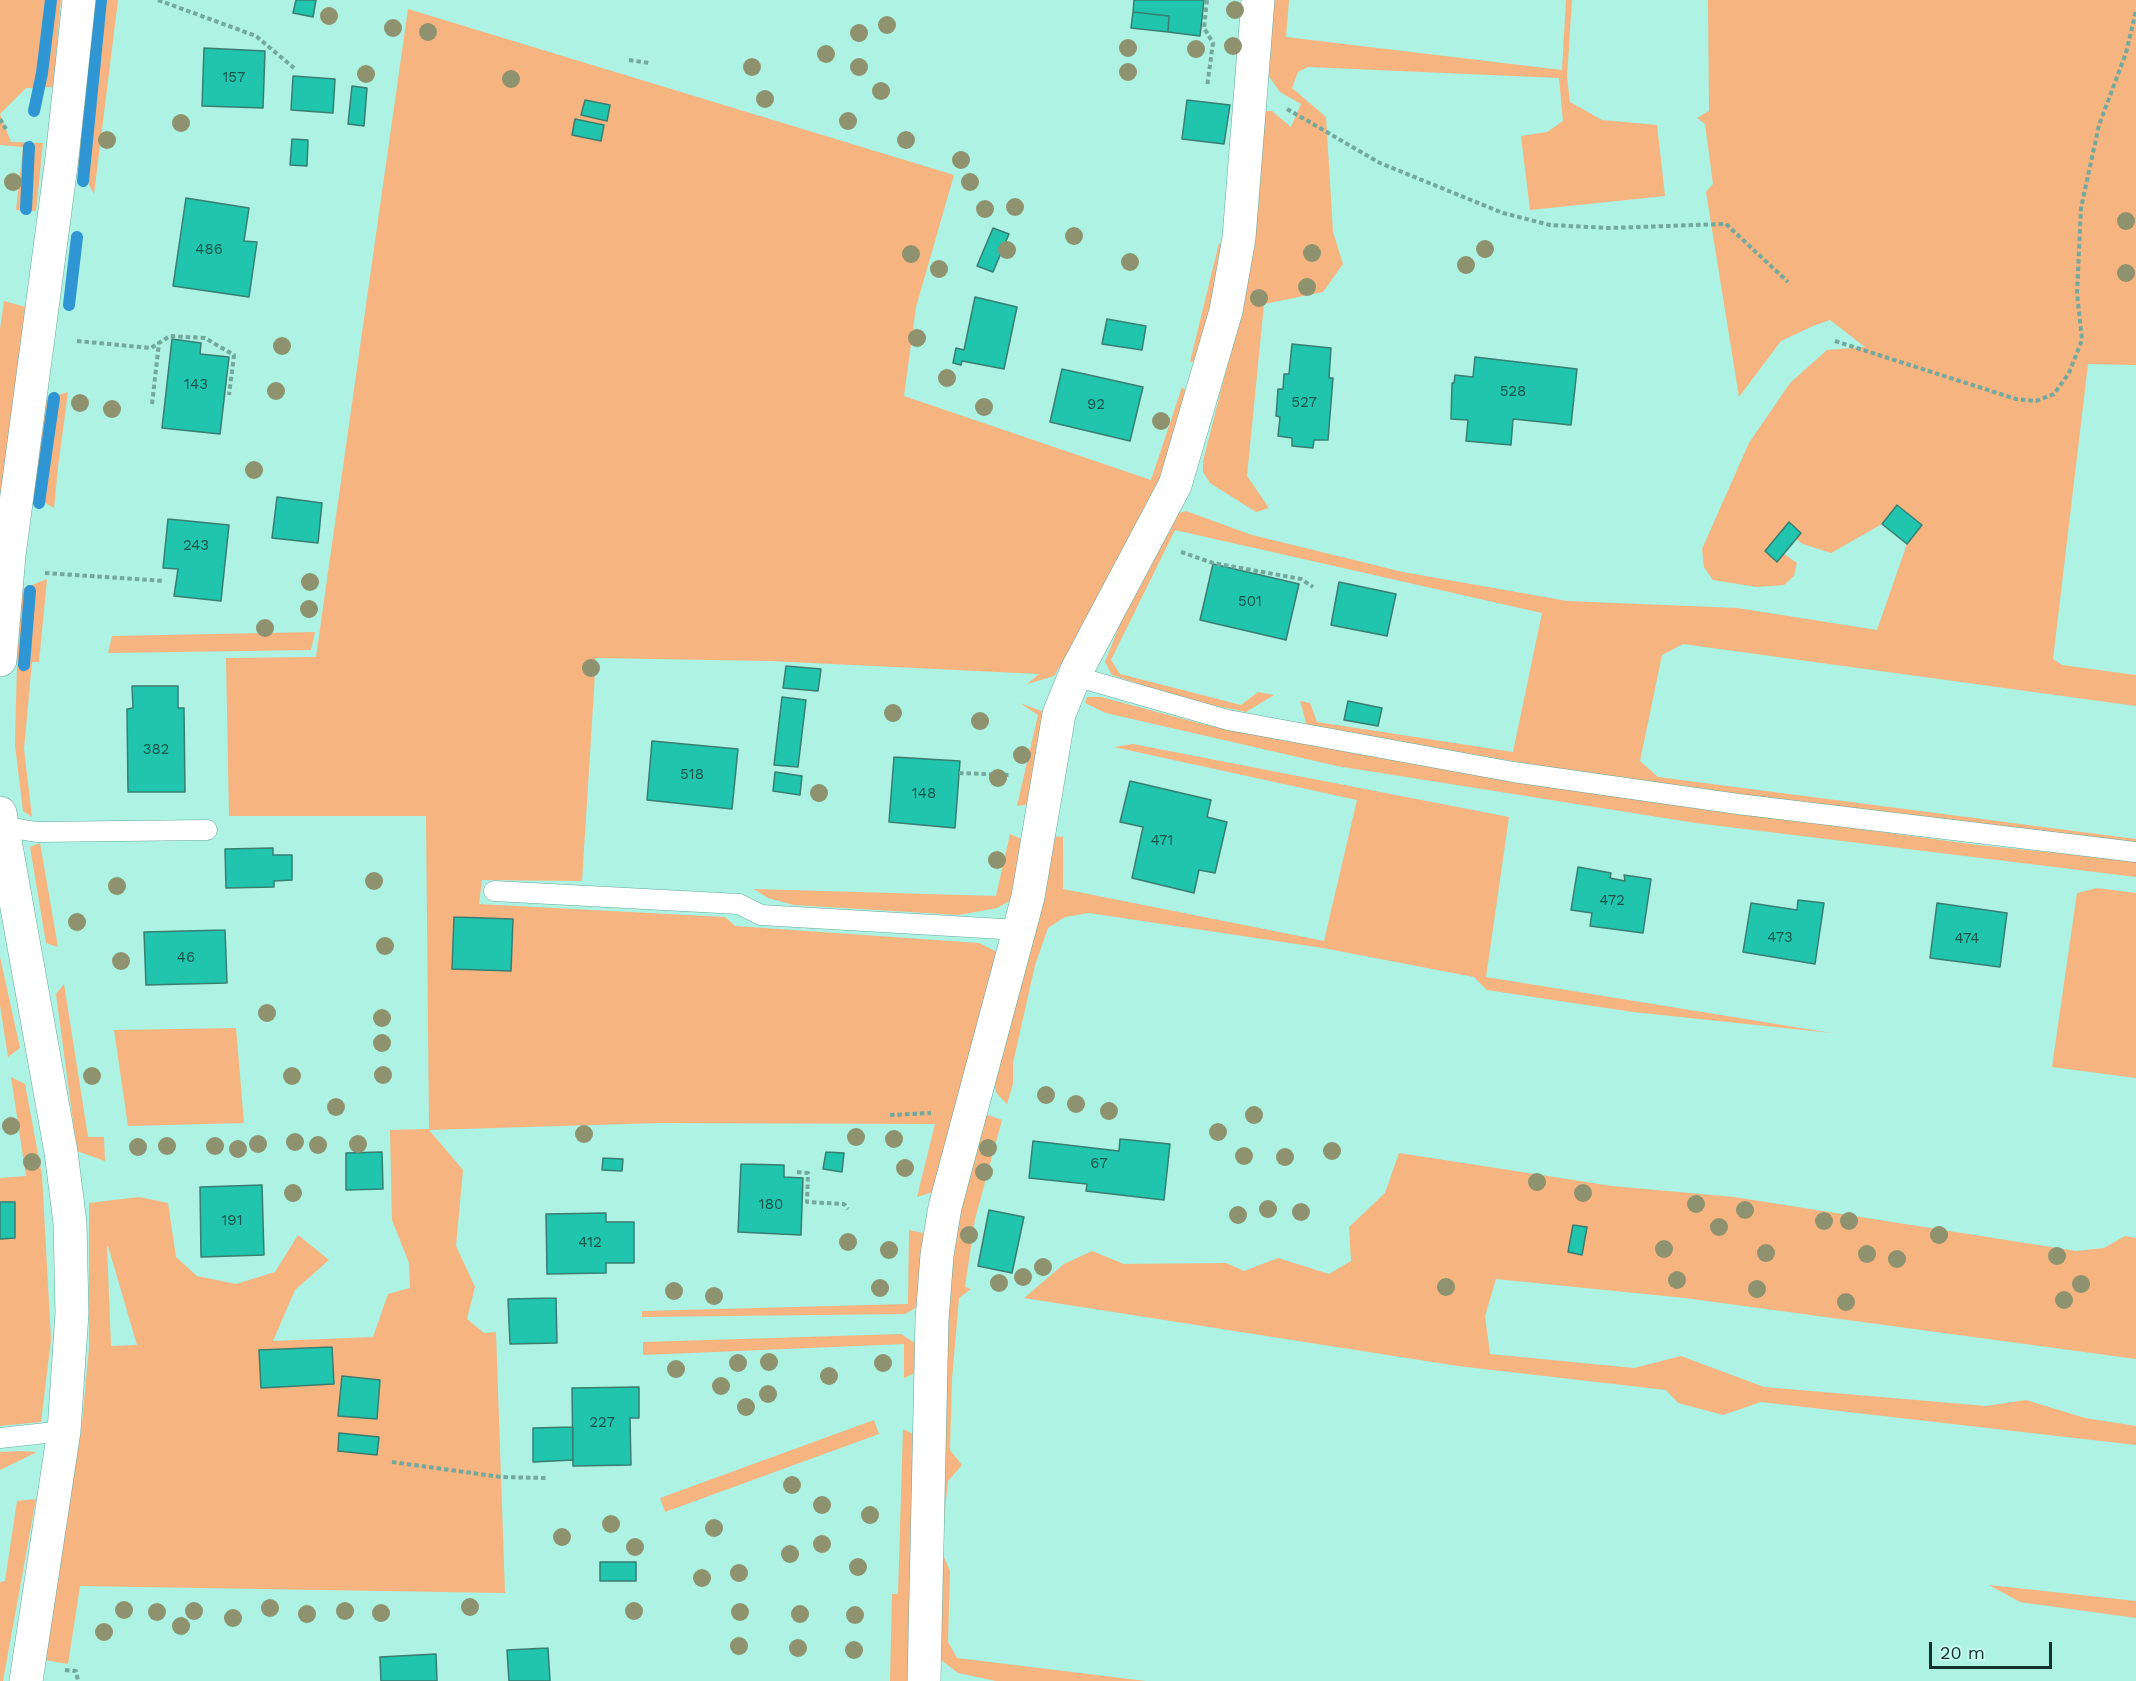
<!DOCTYPE html>
<style>
body{margin:0}
#map{position:relative;width:2136px;height:1681px;overflow:hidden;background:#adf2e3;font-family:"Work Sans",sans-serif}
canvas{display:block}
.scale{position:absolute;left:1929px;top:1642px;width:123px;height:27px;box-sizing:border-box;border:3px solid #15312c;border-top:0;padding-left:8px;font-size:18px;line-height:21px;white-space:nowrap;color:#15312c;-webkit-text-stroke:4px #c6fcf0;paint-order:stroke}
</style>
<div id="map">
<canvas width="2136" height="1681"></canvas>
<div class="scale">20 m</div>
</div>
<script>
const context = document.querySelector('canvas').getContext('2d');
context.lineJoin = 'round';
function fill(path, color) { context.fillStyle = color; context.fill(path, 'evenodd'); }
const toPath = rows => new Path2D(rows.map(r => 'M' + r).join(''));
function trace(path, color, width, dash) { context.strokeStyle = color; context.lineWidth = width; context.lineCap = dash ? 'butt' : 'round'; context.setLineDash(dash || []); context.stroke(path); }
function drawText(font, color, halo, rows, align = 'center') {
  context.font = font + ' "Work Sans",sans-serif'; context.lineWidth = 4.5; context.setLineDash([]); context.textBaseline = 'middle'; context.strokeStyle = halo; context.fillStyle = color; for (const [text, x, y, turn = 0] of rows) {
    context.save(); context.translate(x, y); context.rotate((+turn || 0) * Math.PI / 180); context.textAlign = isNaN(turn) ? turn : align; if (halo) context.strokeText(text, 0, 0); context.fillText(text, 0, 0); context.restore();
  }
}
fill(toPath([
 [0,0,61,0,53,87,26,88,0,114,11,142,43,143,36,211,16,210,23,147,0,145],
 [95,0,118,0,94,194,78,164],
 [1269,0,1289,0,1286,37,1562,70,1566,0,1572,0,1567,77,1570,102,1602,120,1657,125,1665,196,1530,210,1521,136,1547,132,1563,121,1559,78,1308,67,1298,72,1292,88,1326,117,1333,232,1343,264,1323,292,1264,304,1247,476,1269,508,1256,512,1210,483,1203,472,1203,461,1244,300,1263,111,1272,111,1291,127,1301,104,1280,92,1268,75],
 [1708,0,2136,0,2136,365,2088,364,2053,659,2062,665,2136,675,2136,706,1683,644,1662,655,1640,761,1658,777,2136,839,2136,842,1683,790,1307,726,1300,701,1310,703,1317,722,1513,752,1542,613,1175,530,1111,660,1120,674,1241,705,1258,692,1274,695,1246,712,1188,700,1112,675,1105,662,1118,629,1119,616,1173,515,1186,511,1252,535,1403,572,1567,601,1737,608,1877,630,1907,544,1922,525,1897,506,1882,524,1831,553,1803,544,1796,539,1801,533,1789,523,1765,551,1777,561,1784,554,1797,563,1794,576,1784,585,1757,587,1713,580,1704,567,1702,549,1749,443,1790,383,1827,350,1865,347,1830,320,1813,326,1781,341,1739,397,1706,192,1713,184,1705,124,1697,118,1709,111],
 [408,9,954,175,916,307,904,396,1151,480,1182,387,1189,394,1162,483,1115,572,1054,676,1027,684,1039,674,770,661,596,658,582,881,482,880,479,904,725,917,735,926,979,943,1003,955,939,1190,917,1197,935,1124,658,1123,429,1130,463,1170,456,1246,475,1287,467,1319,484,1333,496,1332,505,1593,80,1586,68,1664,45,1660,82,1423,89,1348,89,1203,139,1197,168,1203,176,1257,197,1276,236,1284,275,1272,298,1235,329,1260,295,1290,273,1341,373,1337,388,1294,410,1288,409,1263,392,1220,390,1130,429,1129,426,816,229,816,226,658,316,657],
 [107,1246,108,1246,137,1345,111,1346],
 [1219,243,1227,249,1203,359,1190,362],
 [4,301,26,307,0,496,0,329],
 [68,392,58,467,54,508,33,496,47,398],
 [47,579,39,662,32,662,24,749,32,817,23,811,15,745,17,662,22,589],
 [315,632,311,650,108,653,112,636],
 [1087,697,1101,697,1206,725,1375,754,1519,783,1978,845,2136,861,2136,877,1696,823,1337,766,1106,713,1085,703],
 [1020,703,1052,715,1030,804,1017,806,1038,715],
 [1133,744,1509,817,1486,977,1832,1033,1633,1012,1487,990,1474,977,1323,948,1089,913,1065,917,1048,928,1035,965,1013,1063,1013,1084,1007,1104,997,1094,993,1081,1050,836,1063,837,1063,889,1324,941,1357,800,1114,747],
 [1010,834,1026,841,1015,898,997,908,959,915,794,905,768,898,754,889,996,896],
 [40,843,58,947,46,943,30,847],
 [2097,888,2136,893,2136,1078,2052,1067,2077,893],
 [0,957,20,1048,8,1057,0,1005],
 [64,984,88,1137,104,1137,105,1161,77,1151,56,994],
 [236,1028,244,1123,128,1126,114,1030],
 [11,1077,25,1084,42,1175,51,1340,41,1422,0,1426,0,1178,26,1176],
 [988,1115,1002,1120,975,1219,965,1287,971,1289,959,1298,952,1379,950,1450,962,1465,948,1481,941,1550,950,1571,948,1642,957,1658,1146,1681,996,1681,958,1673,941,1660,937,1643,941,1407,956,1214,982,1120],
 [1399,1153,1612,1186,1734,1197,2076,1251,2104,1248,2125,1236,2136,1238,2136,1359,1685,1298,1496,1279,1485,1316,1490,1354,1634,1368,1681,1356,1764,1387,1986,1406,2026,1400,2085,1418,2136,1426,2136,1445,1761,1402,1723,1415,1678,1403,1666,1390,1458,1366,1024,1298,1064,1264,1092,1251,1124,1264,1226,1263,1244,1271,1278,1258,1329,1274,1351,1261,1349,1227,1385,1193],
 [909,1230,927,1234,917,1307,905,1314,642,1317,642,1311,908,1304],
 [901,1334,918,1345,917,1372,904,1378,904,1344,643,1355,643,1342],
 [874,1420,879,1434,665,1512,660,1498],
 [903,1429,913,1434,914,1681,890,1681,892,1594,898,1594],
 [21,1451,37,1452,0,1470,0,1452],
 [36,1499,3,1681,0,1681,0,1582,5,1581,17,1501],
 [1989,1585,2136,1601,2136,1618,2020,1602]
]), '#f5b480');
trace(toPath([
 [34,111,42,73,51,0],
 [83,181,101,0],
 [26,209,29,147],
 [69,305,77,237],
 [39,503,54,398],
 [24,665,30,591]
]), '#3096d3', 12);
const building = toPath([
 [296,0,316,0,313,17,293,13,296,0],
 [1134,0,1204,0,1200,36,1168,32,1169,16,1133,12,1134,0],
 [1133,12,1169,16,1168,32,1131,28,1133,12],
 [204,48,265,51,263,108,202,106,204,48],
 [293,76,335,79,333,113,291,110,293,76],
 [352,86,367,88,364,126,348,124,352,86],
 [585,100,610,105,607,121,581,115,585,100],
 [1187,100,1230,105,1224,144,1182,139,1187,100],
 [575,119,604,125,601,141,572,135,575,119],
 [292,139,308,140,307,166,290,165,292,139],
 [186,198,249,208,244,241,257,242,249,297,173,286,186,198],
 [993,228,1009,234,993,272,977,266,993,228],
 [975,297,1017,307,1004,369,962,361,961,365,953,363,956,348,964,350,975,297],
 [1107,319,1146,326,1142,350,1102,344,1107,319],
 [172,339,201,343,200,354,229,357,220,434,162,428,172,339],
 [1292,344,1331,348,1329,378,1333,378,1328,440,1314,440,1313,448,1292,446,1292,438,1278,436,1280,417,1276,416,1278,389,1283,389,1284,374,1289,374,1292,344],
 [1475,357,1577,369,1571,425,1513,419,1511,445,1466,441,1468,420,1451,419,1452,383,1454,383,1455,375,1473,377,1475,357],
 [1062,369,1143,387,1130,441,1050,422,1062,369],
 [277,497,322,503,318,543,272,538,277,497],
 [1897,505,1922,525,1907,544,1882,524,1897,505],
 [168,519,229,525,221,601,174,596,178,569,163,568,168,519],
 [1789,522,1801,533,1777,562,1765,551,1789,522],
 [1213,564,1299,584,1286,640,1200,620,1213,564],
 [1339,582,1396,594,1387,636,1331,625,1339,582],
 [786,666,821,669,818,691,783,688,786,666],
 [132,686,178,686,178,708,184,708,185,792,128,792,127,709,133,708,132,686],
 [782,697,806,700,798,767,774,765,782,697],
 [1348,701,1382,708,1378,726,1344,720,1348,701],
 [652,741,738,749,732,809,647,800,652,741],
 [894,757,960,761,955,828,889,822,894,757],
 [775,772,802,776,800,795,773,791,775,772],
 [1130,781,1211,800,1207,817,1227,822,1215,873,1199,870,1194,893,1132,878,1143,827,1120,822,1130,781],
 [273,848,273,855,292,855,292,880,274,881,274,887,226,888,225,849,273,848],
 [1578,867,1611,873,1610,878,1625,881,1624,875,1651,879,1643,933,1590,926,1592,913,1571,910,1578,867],
 [1798,900,1824,903,1815,964,1743,952,1751,903,1797,910,1798,900],
 [1937,903,2007,913,2000,967,1930,958,1937,903],
 [454,917,513,919,511,971,452,969,454,917],
 [225,930,227,983,146,985,144,932,225,930],
 [1120,1139,1170,1144,1164,1200,1086,1191,1087,1184,1029,1178,1033,1141,1119,1151,1120,1139],
 [382,1152,383,1189,346,1190,346,1153,382,1152],
 [826,1152,844,1153,842,1172,823,1169,826,1152],
 [603,1158,623,1159,622,1171,602,1170,603,1158],
 [741,1164,784,1165,784,1177,803,1178,801,1235,738,1232,741,1164],
 [262,1185,264,1255,201,1257,200,1187,262,1185],
 [0,1202,15,1202,15,1238,0,1239,0,1202],
 [989,1210,1024,1217,1012,1273,978,1266,989,1210],
 [606,1213,606,1222,634,1222,634,1263,606,1263,606,1273,547,1274,546,1214,606,1213],
 [1573,1225,1587,1227,1582,1255,1568,1252,1573,1225],
 [556,1298,557,1343,510,1344,508,1299,556,1298],
 [332,1347,334,1384,261,1388,259,1350,332,1347],
 [342,1376,380,1380,377,1419,338,1416,342,1376],
 [639,1387,639,1418,630,1418,631,1465,573,1466,572,1388,639,1387],
 [573,1427,573,1460,533,1462,533,1428,573,1427],
 [339,1433,379,1437,377,1455,338,1451,339,1433],
 [600,1562,636,1562,636,1581,600,1581,600,1562],
 [548,1648,550,1681,509,1681,507,1650,548,1648],
 [436,1654,437,1681,381,1681,380,1657,436,1654]
]);
fill(building, '#21c4ad');
trace(building, '#3a7d71', 1.5);
const service = toPath([
 [1074,676,1228,720,1513,772,1738,804,2136,852],
 [0,826,37,832,207,830],
 [494,891,739,904,761,915,1020,930],
 [0,1438,64,1431]
]);
const minor = toPath([
 [0,660,9,555,62,158,79,0],
 [0,813,61,1152,70,1223,72,1313,64,1431,26,1681],
 [924,1681,932,1320,937,1255,945,1207,1028,897,1059,714,1077,670,1175,485,1226,311,1239,238,1258,0]
]);
trace(service, '#65a89b', 21);
trace(minor, '#65a89b', 34);
trace(toPath([
 [158,0,256,36,294,68],
 [1207,0,1204,28,1213,43,1207,87],
 [629,60,649,63],
 [1287,109,1380,163,1503,213,1550,225,1608,228,1726,224,1788,282],
 [0,119,6,129],
 [77,341,151,348,170,336,205,338,234,355,229,395],
 [1835,341,2016,399,2036,401,2054,394,2069,373,2082,340,2077,293,2081,208,2099,125,2126,53,2136,11],
 [152,404,159,343],
 [1181,552,1213,563,1301,579,1313,587],
 [45,573,164,581],
 [959,773,1009,775],
 [890,1115,931,1113],
 [797,1172,808,1173,807,1202,844,1204,848,1209],
 [392,1462,501,1477,546,1478],
 [65,1670,76,1671,78,1681]
]), '#73a89d', 4, [4.5, 3]);
trace(service, '#fff', 20);
trace(minor, '#fff', 33);
context.fillStyle = '#8f926e';
for (const [x, y] of [
 [1235,10],
 [329,16],
 [887,25],
 [393,28],
 [428,32],
 [859,33],
 [1233,46],
 [1128,48],
 [1196,49],
 [826,54],
 [752,67],
 [859,67],
 [1128,72],
 [366,74],
 [511,79],
 [881,91],
 [765,99],
 [848,121],
 [181,123],
 [107,140],
 [906,140],
 [961,160],
 [13,182],
 [970,182],
 [1015,207],
 [985,209],
 [2126,221],
 [1074,236],
 [1485,249],
 [1007,250],
 [1312,253],
 [911,254],
 [1130,262],
 [1466,265],
 [939,269],
 [2126,273],
 [1307,287],
 [1259,298],
 [917,338],
 [282,346],
 [947,378],
 [276,391],
 [80,403],
 [984,407],
 [112,409],
 [1161,421],
 [254,470],
 [310,582],
 [309,609],
 [265,628],
 [591,668],
 [893,713],
 [980,721],
 [1022,755],
 [998,778],
 [819,793],
 [997,860],
 [374,881],
 [117,886],
 [77,922],
 [385,946],
 [121,961],
 [267,1013],
 [382,1018],
 [382,1043],
 [383,1075],
 [92,1076],
 [292,1076],
 [1046,1095],
 [1076,1104],
 [336,1107],
 [1109,1111],
 [1254,1115],
 [11,1126],
 [1218,1132],
 [584,1134],
 [856,1137],
 [894,1139],
 [295,1142],
 [258,1144],
 [358,1144],
 [318,1145],
 [167,1146],
 [215,1146],
 [138,1147],
 [988,1148],
 [238,1149],
 [1332,1151],
 [1244,1156],
 [1285,1157],
 [32,1162],
 [905,1168],
 [984,1172],
 [1537,1182],
 [293,1193],
 [1583,1193],
 [1696,1204],
 [1268,1209],
 [1745,1210],
 [1301,1212],
 [1238,1215],
 [1824,1221],
 [1849,1221],
 [1719,1227],
 [969,1235],
 [1939,1235],
 [848,1242],
 [1664,1249],
 [889,1250],
 [1766,1253],
 [1867,1254],
 [2057,1256],
 [1897,1259],
 [1043,1267],
 [1023,1277],
 [1677,1280],
 [999,1283],
 [2081,1284],
 [1446,1287],
 [880,1288],
 [1757,1289],
 [674,1291],
 [714,1296],
 [2064,1300],
 [1846,1302],
 [769,1362],
 [738,1363],
 [883,1363],
 [676,1369],
 [829,1376],
 [721,1386],
 [768,1394],
 [746,1407],
 [792,1485],
 [822,1505],
 [870,1515],
 [611,1524],
 [714,1528],
 [562,1537],
 [822,1544],
 [635,1547],
 [790,1554],
 [858,1567],
 [739,1573],
 [702,1578],
 [470,1607],
 [270,1608],
 [124,1610],
 [194,1611],
 [345,1611],
 [634,1611],
 [157,1612],
 [740,1612],
 [381,1613],
 [307,1614],
 [800,1614],
 [855,1615],
 [233,1618],
 [181,1626],
 [104,1632],
 [739,1646],
 [798,1648],
 [854,1650]
]) { context.beginPath(); context.arc(x, y, 9, 0, 2 * Math.PI); context.fill(); }
drawText('15px', '#18564c', null, [
 ["157",234,78],
 ["486",209,250],
 ["143",196,385],
 ["528",1513,392],
 ["527",1304,403],
 ["92",1096,405],
 ["243",196,546],
 ["501",1250,602],
 ["382",156,750],
 ["518",692,775],
 ["148",924,794],
 ["471",1162,841],
 ["472",1612,901],
 ["473",1780,938],
 ["474",1967,939],
 ["46",186,958],
 ["67",1099,1164],
 ["180",771,1205],
 ["191",232,1221],
 ["412",590,1243],
 ["227",602,1423]
]);
</script>
